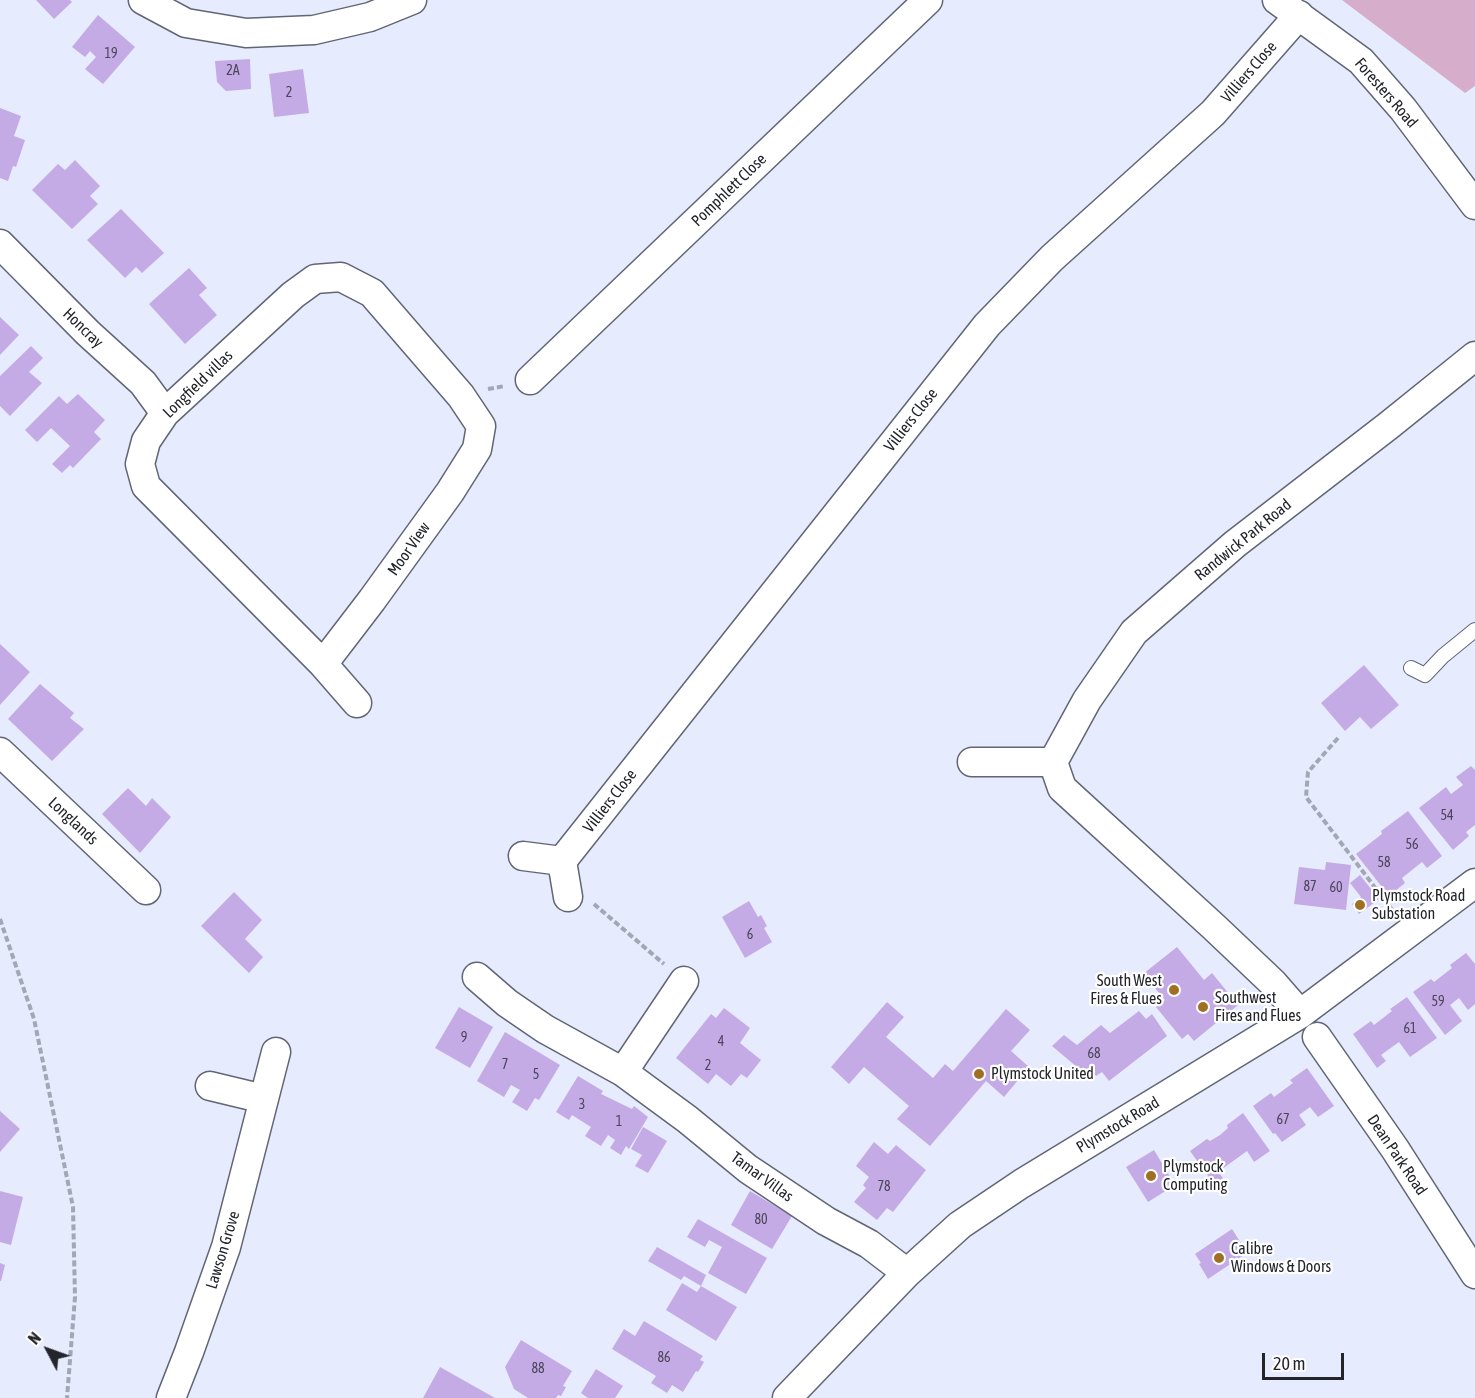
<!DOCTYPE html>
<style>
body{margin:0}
#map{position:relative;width:1475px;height:1398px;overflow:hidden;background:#e6ebfd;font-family:"Asap Condensed",sans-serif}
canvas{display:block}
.north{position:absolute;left:18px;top:1320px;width:60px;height:60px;-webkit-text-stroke:4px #fff;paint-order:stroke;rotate:311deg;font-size:16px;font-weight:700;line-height:24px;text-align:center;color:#23252b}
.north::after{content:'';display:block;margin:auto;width:21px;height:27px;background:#23252b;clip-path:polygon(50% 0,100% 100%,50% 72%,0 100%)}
.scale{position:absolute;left:1262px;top:1353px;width:82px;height:27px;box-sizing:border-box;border:3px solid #23252b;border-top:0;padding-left:8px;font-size:18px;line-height:21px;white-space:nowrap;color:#23252b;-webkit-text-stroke:4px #fff;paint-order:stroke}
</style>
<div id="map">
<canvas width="1475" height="1398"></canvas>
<div class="north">N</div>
<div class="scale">20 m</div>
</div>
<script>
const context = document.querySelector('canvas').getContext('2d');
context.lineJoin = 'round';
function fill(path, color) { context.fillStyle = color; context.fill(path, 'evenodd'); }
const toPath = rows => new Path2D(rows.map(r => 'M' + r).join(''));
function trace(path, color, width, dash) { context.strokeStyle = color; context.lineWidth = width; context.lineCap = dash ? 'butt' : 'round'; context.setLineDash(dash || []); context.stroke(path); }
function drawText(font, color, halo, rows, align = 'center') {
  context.font = font + ' "Asap Condensed",sans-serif'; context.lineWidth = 4.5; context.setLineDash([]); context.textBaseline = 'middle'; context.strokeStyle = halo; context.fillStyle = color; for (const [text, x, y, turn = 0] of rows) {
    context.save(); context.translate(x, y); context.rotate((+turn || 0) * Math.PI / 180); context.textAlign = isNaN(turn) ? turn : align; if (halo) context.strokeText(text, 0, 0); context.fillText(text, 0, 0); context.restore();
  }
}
fill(toPath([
 [1342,0,1475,0,1475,86,1465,93]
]), '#d6aecb');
fill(toPath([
 [36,0,70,0,72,2,54,19],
 [98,15,135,47,103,84,85,69,96,57,90,51,85,57,72,47],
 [250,59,251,89,226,91,217,82,215,61],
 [303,69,309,113,274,117,269,74],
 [0,108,21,116,14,136,25,140,16,167,13,166,8,181,0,178],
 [75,160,100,186,90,196,98,204,72,229,32,190,58,164,65,170],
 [121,209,164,253,142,273,136,267,125,278,87,240],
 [189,268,207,288,199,295,217,315,185,344,149,304],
 [0,317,19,335,0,355],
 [31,346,43,358,29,372,42,383,10,416,0,406,0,376],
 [78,394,105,420,94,432,101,439,73,468,70,465,62,473,52,464,70,446,51,428,37,442,25,430,59,396,67,404],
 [0,644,30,672,0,705],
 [1364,665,1399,705,1371,729,1360,717,1345,731,1321,703],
 [40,684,74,713,70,718,84,729,52,761,8,719],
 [1471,766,1475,770,1475,825,1466,832,1469,836,1453,850,1419,808,1446,787,1451,794,1463,785,1456,777],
 [128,788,146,806,152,798,171,817,140,853,102,814],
 [1408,811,1442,856,1427,868,1422,862,1402,878,1405,883,1389,896,1356,854,1382,834,1381,831],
 [1326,862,1351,865,1346,910,1294,904,1299,867,1325,870],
 [1360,875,1379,899,1359,914,1352,904,1361,897,1350,883],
 [234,892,262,920,245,939,263,957,249,973,201,926],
 [749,901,758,917,761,915,767,926,764,928,772,942,745,958,722,917],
 [1177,947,1204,980,1212,973,1238,1005,1194,1041,1188,1034,1182,1039,1156,1007,1165,1000,1143,974],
 [1466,953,1475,964,1475,1004,1468,1010,1459,998,1450,1005,1462,1021,1445,1035,1413,992,1431,979,1434,982,1452,968,1450,965],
 [1407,997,1437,1038,1410,1057,1399,1042,1381,1055,1386,1061,1377,1068,1353,1034,1371,1021,1374,1025,1392,1011,1390,1009],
 [887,1002,904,1017,886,1037,933,1078,945,1064,953,1071,1006,1009,1030,1030,1011,1051,1029,1067,1004,1097,986,1081,930,1146,897,1119,909,1106,864,1067,849,1084,831,1067],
 [459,1007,493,1027,470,1068,435,1048],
 [724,1008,750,1028,740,1043,761,1060,747,1078,741,1074,731,1086,716,1074,708,1084,676,1058,711,1014,716,1018],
 [1139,1011,1146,1019,1152,1014,1167,1036,1109,1081,1102,1072,1096,1076,1090,1068,1084,1073,1052,1046,1064,1035,1077,1045,1101,1025,1110,1033],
 [505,1032,560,1065,539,1100,535,1098,527,1111,512,1102,520,1090,511,1085,504,1097,477,1081],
 [1307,1068,1334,1106,1318,1117,1310,1107,1299,1115,1306,1125,1282,1142,1275,1133,1273,1134,1253,1106,1271,1093,1274,1097,1293,1083,1290,1080],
 [578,1076,603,1091,601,1094,632,1109,634,1106,648,1117,629,1149,626,1146,621,1155,610,1148,615,1140,608,1135,601,1146,585,1136,591,1127,572,1115,569,1120,556,1112],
 [0,1111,20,1129,0,1152],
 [1243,1113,1270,1151,1254,1162,1247,1151,1218,1172,1223,1178,1214,1184,1190,1151,1207,1139,1210,1141,1220,1135,1228,1128,1227,1125],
 [643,1127,667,1141,648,1173,635,1166,642,1155,631,1149],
 [874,1142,888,1154,896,1145,926,1170,893,1212,887,1208,877,1220,854,1202,866,1188,863,1185,869,1177,856,1166],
 [1154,1150,1175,1185,1148,1202,1126,1167],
 [0,1191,23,1197,11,1245,0,1242],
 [750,1191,792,1216,772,1249,731,1225],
 [698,1219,767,1258,746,1294,708,1273,722,1247,709,1240,705,1247,687,1237],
 [1232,1229,1247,1253,1208,1279,1199,1264,1201,1263,1195,1254],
 [657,1247,706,1275,701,1286,684,1276,681,1280,648,1261],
 [0,1263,5,1265,1,1281,0,1281],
 [682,1283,697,1292,701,1286,737,1307,716,1341,666,1310],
 [644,1321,703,1356,700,1360,704,1362,698,1372,696,1371,683,1392,672,1385,667,1393,651,1383,656,1376,612,1349,624,1329,635,1336],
 [521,1340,572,1371,563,1386,566,1387,561,1396,558,1395,556,1398,528,1398,514,1389,505,1367],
 [440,1367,495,1398,423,1398],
 [596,1369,623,1386,615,1398,588,1398,581,1393]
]), '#c5abe6');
const service = toPath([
 [1411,668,1425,675,1443,656,1475,630]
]);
const minor = toPath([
 [143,0,186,23,246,33,314,30,370,17,412,0],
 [1277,0,1361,61,1403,109,1475,205],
 [0,244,88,333,143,383,165,413],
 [530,380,928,0],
 [323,664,372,600,450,492,477,449,481,426,461,396,372,293,341,277,315,279,293,295,165,413,146,441,140,464,146,486,323,664,357,703],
 [0,752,146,890],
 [972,762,1053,762],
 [523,856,562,861,568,897],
 [562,861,987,325,1052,258,1213,113,1299,15],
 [477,977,507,1003,545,1029,623,1072,687,1119,748,1169,826,1221,869,1244,907,1273],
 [1300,1014,1273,983,1214,927,1062,788,1053,762,1087,700,1134,632,1235,544,1388,426,1475,356],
 [1317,1037,1395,1149,1475,1274],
 [623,1072,684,981],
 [210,1086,264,1099],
 [171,1398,189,1352,226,1247,276,1052],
 [787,1398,907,1273,960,1225,1021,1184,1300,1014,1475,883]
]);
trace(service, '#616574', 16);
trace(minor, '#616574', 31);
trace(toPath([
 [488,389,505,386],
 [1338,738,1308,772,1306,797,1393,911],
 [594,904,664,964],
 [0,919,34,1019,73,1207,75,1297,67,1398]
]), '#a3a6b4', 4, [6, 3]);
trace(service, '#fff', 14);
trace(minor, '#fff', 28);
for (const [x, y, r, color] of [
 [1360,905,6,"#9f6f23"],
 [1174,990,6,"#9f6f23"],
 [1203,1007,6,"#9f6f23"],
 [979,1074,6,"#9f6f23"],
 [1151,1176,6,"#9f6f23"],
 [1219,1258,6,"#9f6f23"]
]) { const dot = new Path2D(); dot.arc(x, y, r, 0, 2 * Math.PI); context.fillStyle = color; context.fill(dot); trace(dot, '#fff', 2); }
drawText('14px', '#4c465a', null, [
 ["19",111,54],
 ["2A",233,71],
 ["2",289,93],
 ["54",1447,816],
 ["56",1412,845],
 ["58",1384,863],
 ["87",1310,887],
 ["60",1336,888],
 ["6",750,935],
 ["59",1438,1002],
 ["61",1410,1029],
 ["9",464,1038],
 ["4",721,1042],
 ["68",1094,1054],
 ["7",505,1065],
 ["2",708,1066],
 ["5",536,1075],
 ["3",582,1105],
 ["67",1283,1120],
 ["1",619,1122],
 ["78",884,1187],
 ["80",761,1220],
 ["86",664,1358],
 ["88",538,1369]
]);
drawText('16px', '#23252b', '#fff', [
 ["Villiers Close",1249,72,-49],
 ["Foresters Road",1386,93,49],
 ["Pomphlett Close",729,190,-44],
 ["Honcray",83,328,44],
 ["Longfield villas",198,384,-44],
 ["Villiers Close",911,420,-52],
 ["Randwick Park Road",1243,540,-39],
 ["Moor View",409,549,-55],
 ["Villiers Close",610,801,-52],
 ["Longlands",73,821,43],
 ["Plymstock Road",1118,1125,-31],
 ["Dean Park Road",1397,1155,56],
 ["Tamar Villas",762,1177,36],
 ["Lawson Grove",223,1250,-73]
]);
drawText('16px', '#23252b', '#fff', [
 ["Plymstock Road",1372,896],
 ["Substation",1372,914],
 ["South West",1162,981,"right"],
 ["Fires & Flues",1162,999,"right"],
 ["Southwest",1215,998],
 ["Fires and Flues",1215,1016],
 ["Plymstock United",991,1074],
 ["Plymstock",1163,1167],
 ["Computing",1163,1185],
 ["Calibre",1231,1249],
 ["Windows & Doors",1231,1267]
], 'left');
</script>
